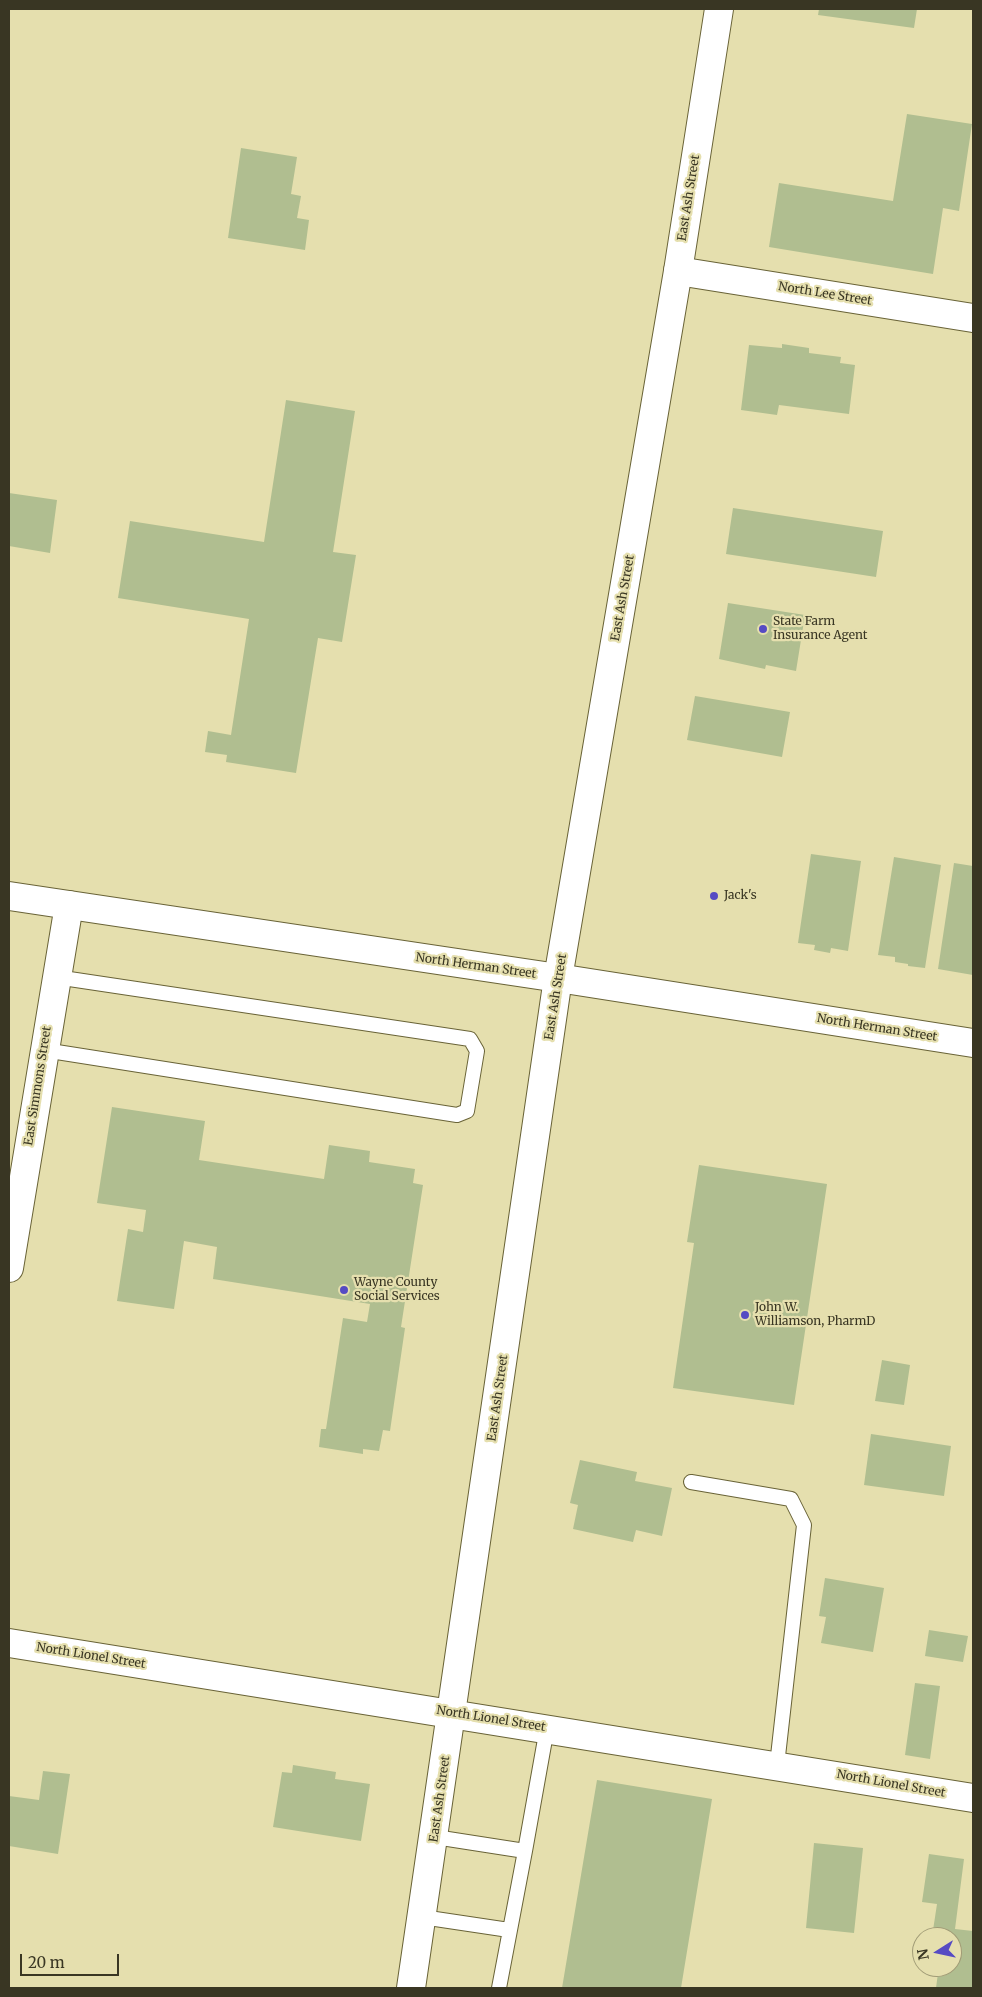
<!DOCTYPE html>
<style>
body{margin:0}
#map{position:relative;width:982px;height:1997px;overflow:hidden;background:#e5dfae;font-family:Merriweather,serif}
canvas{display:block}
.frame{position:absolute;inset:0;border:10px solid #393623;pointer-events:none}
.north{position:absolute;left:912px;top:1927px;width:50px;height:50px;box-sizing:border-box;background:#e5dfae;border:1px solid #a09b76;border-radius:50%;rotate:260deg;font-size:14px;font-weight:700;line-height:20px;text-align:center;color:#393623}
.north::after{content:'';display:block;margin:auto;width:18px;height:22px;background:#564bc3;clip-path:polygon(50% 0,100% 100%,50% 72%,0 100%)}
.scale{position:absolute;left:20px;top:1954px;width:99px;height:22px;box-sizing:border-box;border:2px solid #393623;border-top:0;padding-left:6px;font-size:15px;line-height:18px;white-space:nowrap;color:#393623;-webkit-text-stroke:4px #e5dfae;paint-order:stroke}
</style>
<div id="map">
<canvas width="982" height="1997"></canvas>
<div class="frame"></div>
<div class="north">N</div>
<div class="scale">20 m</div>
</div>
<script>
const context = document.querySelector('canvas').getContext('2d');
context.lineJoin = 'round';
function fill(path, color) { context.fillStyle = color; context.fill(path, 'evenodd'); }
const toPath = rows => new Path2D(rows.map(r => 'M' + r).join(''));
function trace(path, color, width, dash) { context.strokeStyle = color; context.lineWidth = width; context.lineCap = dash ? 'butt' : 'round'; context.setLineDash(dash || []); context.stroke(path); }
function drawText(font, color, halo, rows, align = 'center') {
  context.font = font + ' Merriweather,serif'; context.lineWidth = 4.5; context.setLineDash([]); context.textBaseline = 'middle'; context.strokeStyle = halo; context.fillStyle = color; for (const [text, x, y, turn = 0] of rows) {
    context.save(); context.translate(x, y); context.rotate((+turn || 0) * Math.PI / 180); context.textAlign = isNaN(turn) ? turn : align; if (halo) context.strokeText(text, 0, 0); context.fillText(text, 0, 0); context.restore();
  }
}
fill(toPath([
 [819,9,917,9,914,28,818,15],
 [907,114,972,124,959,211,943,208,933,274,769,247,779,183,893,201],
 [241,148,297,157,291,194,301,196,297,218,309,220,305,250,228,238],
 [782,344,809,348,809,353,841,357,840,363,855,365,849,414,779,405,777,415,741,410,749,345,782,348],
 [286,400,355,411,333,552,356,555,342,642,318,638,296,773,226,762,227,755,205,752,208,731,231,735,249,619,118,598,130,521,264,542],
 [9,493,57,500,50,553,9,546],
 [733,508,883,531,876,577,726,554],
 [728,603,805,615,796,671,766,665,765,669,719,659],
 [695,696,790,712,782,757,687,740],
 [811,854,861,861,848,951,831,948,830,953,814,950,815,945,798,943],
 [894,857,941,865,925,968,908,966,908,964,895,962,895,957,878,955],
 [954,863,973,866,973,975,938,969],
 [112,1107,205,1121,199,1160,324,1179,329,1145,370,1151,369,1162,415,1169,413,1183,423,1185,401,1327,405,1328,390,1431,383,1430,379,1451,363,1449,363,1454,319,1447,321,1429,326,1429,343,1318,367,1322,370,1304,213,1279,217,1247,184,1241,174,1309,117,1301,128,1229,143,1232,146,1210,97,1203],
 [699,1165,827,1184,794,1405,673,1388,694,1243,687,1242],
 [882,1360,910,1365,904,1405,875,1401],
 [871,1434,951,1446,944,1496,864,1485],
 [580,1460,637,1472,635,1481,672,1488,662,1536,636,1530,633,1542,573,1529,578,1505,570,1503],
 [825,1578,884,1588,873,1652,821,1643,826,1617,819,1616],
 [929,1630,968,1636,963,1662,925,1656],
 [915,1683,940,1686,930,1759,905,1755],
 [293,1765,336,1772,335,1779,370,1784,361,1841,273,1827,282,1772,292,1773],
 [43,1771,70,1774,58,1854,9,1846,9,1796,39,1800],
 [597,1780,712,1799,681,1988,562,1988],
 [814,1843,863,1848,854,1933,806,1928],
 [929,1854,964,1859,955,1929,973,1931,973,1988,936,1988,938,1973,943,1974,944,1967,952,1967,952,1937,932,1937,937,1904,922,1902]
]), '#b0be90');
const lane = toPath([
 [44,1050,457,1115,467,1111,477,1051,470,1039,56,977],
 [691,1482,791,1499,804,1525,777,1765],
 [435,1837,525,1851,499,1988],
 [525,1851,547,1728],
 [422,1917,509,1930]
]);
const street = toPath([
 [678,271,973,318],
 [9,1268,69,905],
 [9,1643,973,1798]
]);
const secondary = toPath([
 [9,896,558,978,973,1043]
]);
const primary = toPath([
 [411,1988,558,978,678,271,719,9]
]);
trace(lane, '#696337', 16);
trace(street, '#696337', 30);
trace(secondary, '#696337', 30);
trace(primary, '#696337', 30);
trace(lane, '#fff', 14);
trace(street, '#fff', 28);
trace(secondary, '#fff', 28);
trace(primary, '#fff', 28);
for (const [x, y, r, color] of [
 [763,629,5,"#564bc3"],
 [714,896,5,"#564bc3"],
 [344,1290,5,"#564bc3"],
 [745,1315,5,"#564bc3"]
]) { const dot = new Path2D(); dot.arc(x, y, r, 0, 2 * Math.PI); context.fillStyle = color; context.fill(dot); trace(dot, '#e5dfae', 2); }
drawText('12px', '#393623', '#e5dfae', [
 ["East Ash Street",689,198,-81],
 ["North Lee Street",825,294,9],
 ["East Ash Street",623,598,-80],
 ["North Herman Street",476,966,8],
 ["East Ash Street",556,997,-81],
 ["North Herman Street",877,1028,9],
 ["East Simmons Street",38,1086,-81],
 ["East Ash Street",498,1398,-82],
 ["North Lionel Street",91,1656,9],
 ["North Lionel Street",491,1719,9],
 ["North Lionel Street",891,1784,10],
 ["East Ash Street",440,1799,-82]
]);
drawText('12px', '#393623', '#e5dfae', [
 ["State Farm",773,622],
 ["Insurance Agent",773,636],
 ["Jack's",724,896],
 ["Wayne County",354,1283],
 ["Social Services",354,1297],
 ["John W.",755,1308],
 ["Williamson, PharmD",755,1322]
], 'left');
</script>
